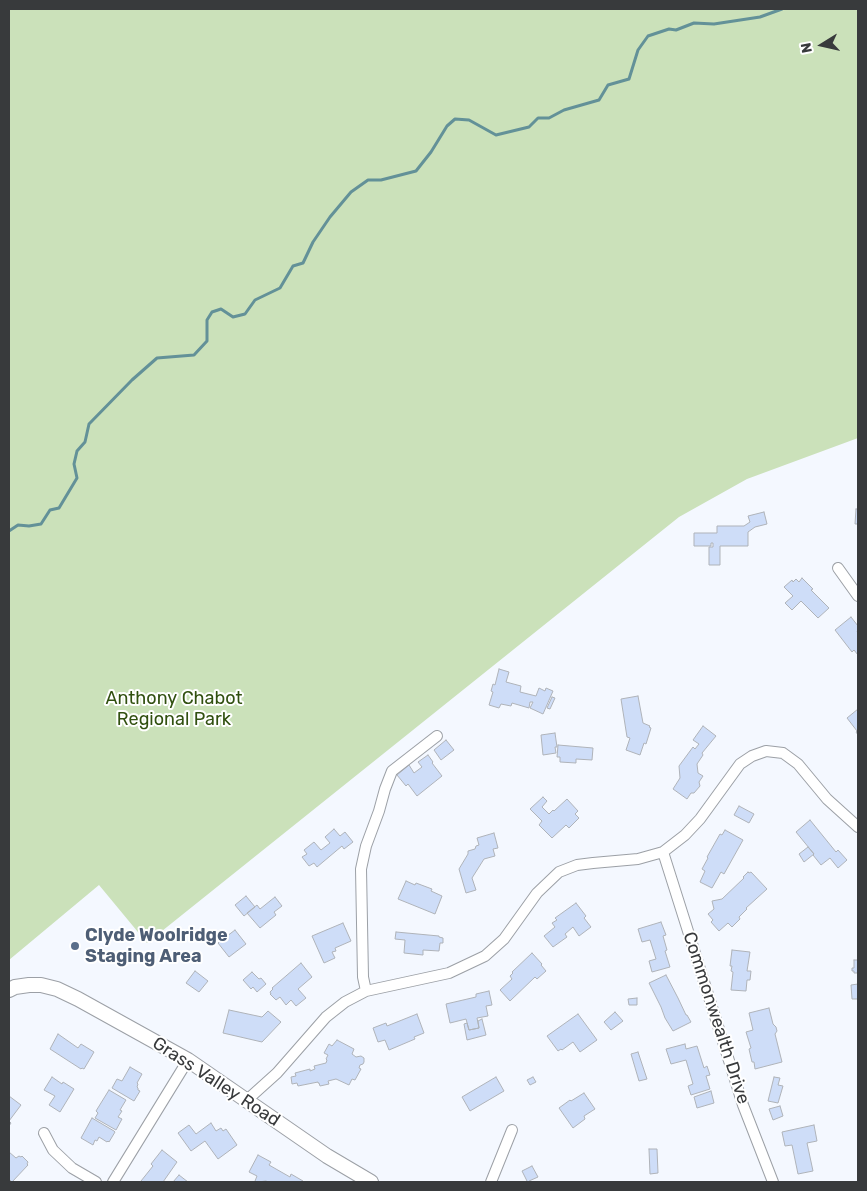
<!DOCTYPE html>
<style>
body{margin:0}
#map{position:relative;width:867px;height:1191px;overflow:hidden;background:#f4f8ff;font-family:Rubik,sans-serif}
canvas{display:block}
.frame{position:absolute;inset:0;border:10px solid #383a3c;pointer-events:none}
.north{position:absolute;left:797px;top:20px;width:50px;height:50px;-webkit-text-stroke:4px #fff;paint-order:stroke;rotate:260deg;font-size:14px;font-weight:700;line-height:20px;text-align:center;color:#383a3c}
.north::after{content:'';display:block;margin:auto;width:18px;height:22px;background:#383a3c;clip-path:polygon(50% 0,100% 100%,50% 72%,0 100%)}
</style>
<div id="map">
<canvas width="867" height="1191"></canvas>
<div class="frame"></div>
<div class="north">N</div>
</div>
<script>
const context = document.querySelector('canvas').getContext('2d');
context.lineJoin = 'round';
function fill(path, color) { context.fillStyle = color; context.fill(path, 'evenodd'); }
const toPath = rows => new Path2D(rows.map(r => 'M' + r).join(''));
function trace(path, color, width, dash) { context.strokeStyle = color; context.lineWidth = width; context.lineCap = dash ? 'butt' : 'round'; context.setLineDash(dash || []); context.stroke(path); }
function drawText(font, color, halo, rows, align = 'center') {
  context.font = font + ' Rubik,sans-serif'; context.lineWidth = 4; context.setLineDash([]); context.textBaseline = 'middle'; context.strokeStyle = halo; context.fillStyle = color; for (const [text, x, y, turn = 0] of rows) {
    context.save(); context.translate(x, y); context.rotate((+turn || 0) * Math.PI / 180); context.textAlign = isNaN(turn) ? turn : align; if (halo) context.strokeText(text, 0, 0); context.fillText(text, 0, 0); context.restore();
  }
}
fill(toPath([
 [9,9,858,9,858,438,747,479,679,517,147,943,99,885,9,960]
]), '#cbe1ba');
trace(toPath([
 [9,531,18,525,29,526,41,524,50,510,59,508,77,478,74,464,77,451,85,442,89,424,132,380,157,358,194,355,207,341,207,320,212,312,221,309,233,317,245,314,255,300,280,288,293,266,303,263,313,242,330,217,351,192,368,180,381,180,416,171,431,152,447,126,455,119,469,120,496,135,529,127,538,118,549,118,564,110,599,100,608,85,629,79,638,50,648,36,669,29,676,30,694,23,714,24,760,17,782,9]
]), '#639198', 3);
const building = toPath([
 [856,509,858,509,858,524,855,524,856,509],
 [764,512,767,524,755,527,748,532,748,546,720,546,720,565,709,565,709,547,713,547,713,543,711,543,711,546,694,546,694,533,717,533,717,526,744,526,750,522,748,516,764,512],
 [802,578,813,589,811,590,829,608,818,618,801,601,792,610,785,603,793,596,784,587,792,580,793,582,796,579,799,582,802,578],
 [851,617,858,626,858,630,857,631,858,633,858,655,854,650,852,652,835,630,851,617],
 [499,669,509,672,506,682,521,686,520,692,536,696,539,688,545,691,546,688,553,691,543,714,530,708,533,702,530,702,529,708,512,703,511,706,501,704,499,708,489,705,493,692,491,691,493,684,495,685,499,669],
 [638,696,643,723,650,726,649,727,651,728,646,744,644,743,640,755,626,750,630,738,627,737,621,699,638,696],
 [552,697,555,698,550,709,547,708,552,697],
 [858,709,858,735,856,732,857,731,847,718,858,709],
 [703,726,716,736,702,753,703,755,697,764,698,773,703,776,699,782,700,786,694,793,691,793,687,799,673,789,680,778,679,766,693,747,695,749,699,744,693,740,703,726],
 [555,733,557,747,555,747,556,753,543,755,541,735,555,733],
 [446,740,454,750,441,760,434,750,446,740],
 [558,745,593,748,592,760,576,759,576,763,560,762,560,757,557,757,558,745],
 [428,755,433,762,432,763,442,776,417,796,408,784,406,786,397,775,409,765,414,773,422,767,418,762,428,755],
 [543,797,547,801,542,807,549,814,553,810,554,811,567,799,578,811,575,814,579,818,569,828,566,825,552,838,539,825,542,821,530,809,543,797],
 [739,806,754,814,749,823,734,815,739,806],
 [810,820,836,852,838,850,847,860,838,868,830,858,821,865,813,855,814,854,796,832,810,820],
 [334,829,340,836,345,832,353,842,344,849,342,846,317,867,314,863,309,866,302,857,307,854,304,850,314,842,321,850,330,843,325,837,334,829],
 [725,830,743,840,724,874,721,872,712,888,700,882,705,871,702,869,708,858,707,857,720,834,722,835,725,830],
 [494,833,498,848,493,849,495,856,484,859,472,878,476,890,466,893,459,869,468,854,468,851,475,849,476,846,479,845,477,838,494,833],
 [808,847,814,854,804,862,799,854,808,847],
 [748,872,749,873,751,872,767,889,746,908,747,909,739,917,740,919,732,927,728,923,719,931,711,922,713,920,708,914,714,909,712,901,722,899,744,878,743,877,748,872],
 [406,881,415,885,416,883,432,889,431,891,442,896,435,914,398,899,406,881],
 [246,896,255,907,244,916,235,905,246,896],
 [275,897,282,906,274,912,276,915,260,928,247,913,257,905,260,909,275,897],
 [576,903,586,916,584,918,591,927,579,936,573,927,565,934,567,937,553,947,544,936,555,927,552,923,557,920,555,918,576,903],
 [661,922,666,935,663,936,667,950,665,951,670,967,652,972,649,961,656,959,650,940,642,942,638,929,661,922],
 [343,923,351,941,335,948,336,951,332,952,335,958,324,963,312,936,343,923],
 [235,930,246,944,229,957,218,943,235,930],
 [396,932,439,936,439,937,443,938,443,943,440,943,439,951,423,950,423,955,404,953,405,940,395,939,396,932],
 [732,950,750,952,747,971,751,971,750,980,747,980,746,991,731,990,733,972,731,971,732,966,730,966,732,950],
 [532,953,542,964,541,965,546,971,537,979,535,977,510,1001,500,990,512,979,510,976,513,973,512,972,532,953],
 [854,960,858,960,858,973,854,973,854,971,852,971,852,968,854,968,854,960],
 [301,963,312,977,298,989,306,998,296,1006,291,1000,286,1005,280,997,276,1000,270,994,271,994,270,992,273,989,272,988,301,963],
 [195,971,208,981,199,992,186,983,195,971],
 [252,972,259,979,261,978,266,984,257,992,253,987,251,989,243,980,252,972],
 [666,975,678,998,686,1015,687,1015,691,1022,673,1031,665,1018,661,1007,649,983,666,975],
 [858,984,858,999,852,999,851,985,858,984],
 [489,991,492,1005,486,1006,488,1016,477,1018,479,1028,469,1030,466,1019,450,1023,446,1004,476,997,476,994,489,991],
 [637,998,637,1005,629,1005,628,999,637,998],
 [769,1008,773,1024,776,1027,777,1031,775,1034,782,1062,755,1069,754,1062,752,1062,749,1049,751,1048,746,1032,753,1030,749,1013,769,1008],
 [229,1010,262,1017,268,1011,281,1022,262,1042,223,1033,229,1010],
 [615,1012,623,1021,611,1030,604,1022,615,1012],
 [417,1014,424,1033,414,1037,415,1039,389,1050,385,1040,378,1042,373,1028,386,1023,387,1026,417,1014],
 [578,1014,597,1040,580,1052,573,1042,562,1050,561,1049,558,1051,547,1036,578,1014],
 [482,1019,486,1035,467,1040,464,1024,467,1023,469,1030,479,1028,478,1021,482,1019],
 [58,1034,78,1048,81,1044,94,1052,84,1069,82,1068,81,1069,50,1049,58,1034],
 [337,1040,354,1049,352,1054,356,1057,361,1056,364,1058,364,1062,363,1064,360,1065,359,1068,361,1069,355,1080,352,1079,349,1085,336,1079,328,1081,329,1084,320,1086,319,1083,318,1083,318,1082,298,1086,297,1083,292,1084,291,1077,296,1076,295,1073,310,1069,310,1071,315,1069,314,1066,326,1063,327,1060,326,1059,328,1055,324,1053,329,1044,332,1046,337,1040],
 [685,1044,686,1049,697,1046,704,1068,707,1066,710,1075,706,1076,710,1089,691,1095,688,1086,693,1084,686,1060,671,1064,666,1049,685,1044],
 [638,1052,647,1079,639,1081,631,1054,638,1052],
 [130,1067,142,1074,137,1083,138,1084,137,1087,138,1088,138,1090,140,1091,134,1101,112,1088,117,1079,122,1081,130,1067],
 [52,1077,62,1084,63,1082,74,1089,60,1112,49,1105,55,1096,44,1090,52,1077],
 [496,1077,504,1091,470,1111,462,1097,496,1077],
 [533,1077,536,1082,530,1085,527,1080,533,1077],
 [774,1077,780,1078,778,1085,783,1086,778,1103,768,1101,774,1077],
 [109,1090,126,1100,120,1110,122,1111,118,1117,122,1119,116,1130,95,1118,98,1113,96,1111,109,1090],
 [711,1091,714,1103,697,1108,694,1097,711,1091],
 [584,1093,595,1109,584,1116,585,1119,573,1128,559,1108,570,1100,571,1101,584,1093],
 [9,1096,21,1105,9,1121,11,1123,9,1126,9,1096],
 [780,1106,783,1116,773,1120,769,1109,780,1106],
 [92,1118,114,1131,115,1132,109,1142,108,1141,107,1142,99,1137,97,1141,95,1140,93,1145,81,1138,92,1118],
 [211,1123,216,1131,221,1128,223,1131,226,1129,237,1145,218,1159,205,1141,191,1151,178,1133,189,1125,196,1134,211,1123],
 [814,1125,817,1141,807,1143,813,1171,798,1174,792,1145,785,1146,782,1132,814,1125],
 [649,1149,657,1149,658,1173,650,1174,649,1149],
 [162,1150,177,1162,163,1182,142,1182,141,1181,153,1166,151,1164,162,1150],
 [9,1152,16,1158,19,1156,21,1157,22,1156,28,1162,27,1164,28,1165,12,1182,9,1179,9,1152],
 [258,1155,271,1162,269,1165,290,1177,291,1174,303,1181,302,1182,268,1182,266,1181,258,1182,255,1181,257,1176,249,1172,258,1155],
 [532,1166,538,1177,529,1181,529,1182,524,1182,527,1181,522,1171,532,1166],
 [179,1175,188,1182,173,1182,179,1175]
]);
fill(building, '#ceddf8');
trace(building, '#afb3b9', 1);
const street = toPath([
 [838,568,858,596],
 [663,852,743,1105,773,1182],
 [366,991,363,977,361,869,366,846,379,811,385,789,392,771,437,736],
 [247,1100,277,1073,326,1017,345,1002,366,991,449,973,485,956,504,939,537,893,559,872,577,865,593,863,638,859,663,852,685,835,700,819,740,764,752,756,766,751,783,753,798,764,827,799,858,827],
 [44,1133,53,1150,72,1168,96,1182],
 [113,1182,188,1060],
 [491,1182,512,1130]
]);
const secondary = toPath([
 [9,990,15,987,29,985,41,985,57,989,78,999,188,1060,327,1156,371,1182]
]);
trace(street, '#9ca0a6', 12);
trace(secondary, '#9ca0a6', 16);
trace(street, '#fff', 10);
trace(secondary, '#fff', 14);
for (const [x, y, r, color] of [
 [75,946,5,"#5c6f8a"]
]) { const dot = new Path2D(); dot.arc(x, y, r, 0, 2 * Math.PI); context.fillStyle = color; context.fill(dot); trace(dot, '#fff', 2); }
drawText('18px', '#315010', '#fff', [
 ["Anthony Chabot",174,699],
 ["Regional Park",174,720]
]);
drawText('bold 18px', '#4e5e75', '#fff', [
 ["Clyde Woolridge",85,936],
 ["Staging Area",85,957]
], 'left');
drawText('18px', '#383a3c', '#fff', [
 ["Commonwealth Drive",716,1018,72],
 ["Grass Valley Road",216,1082,33]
]);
</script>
